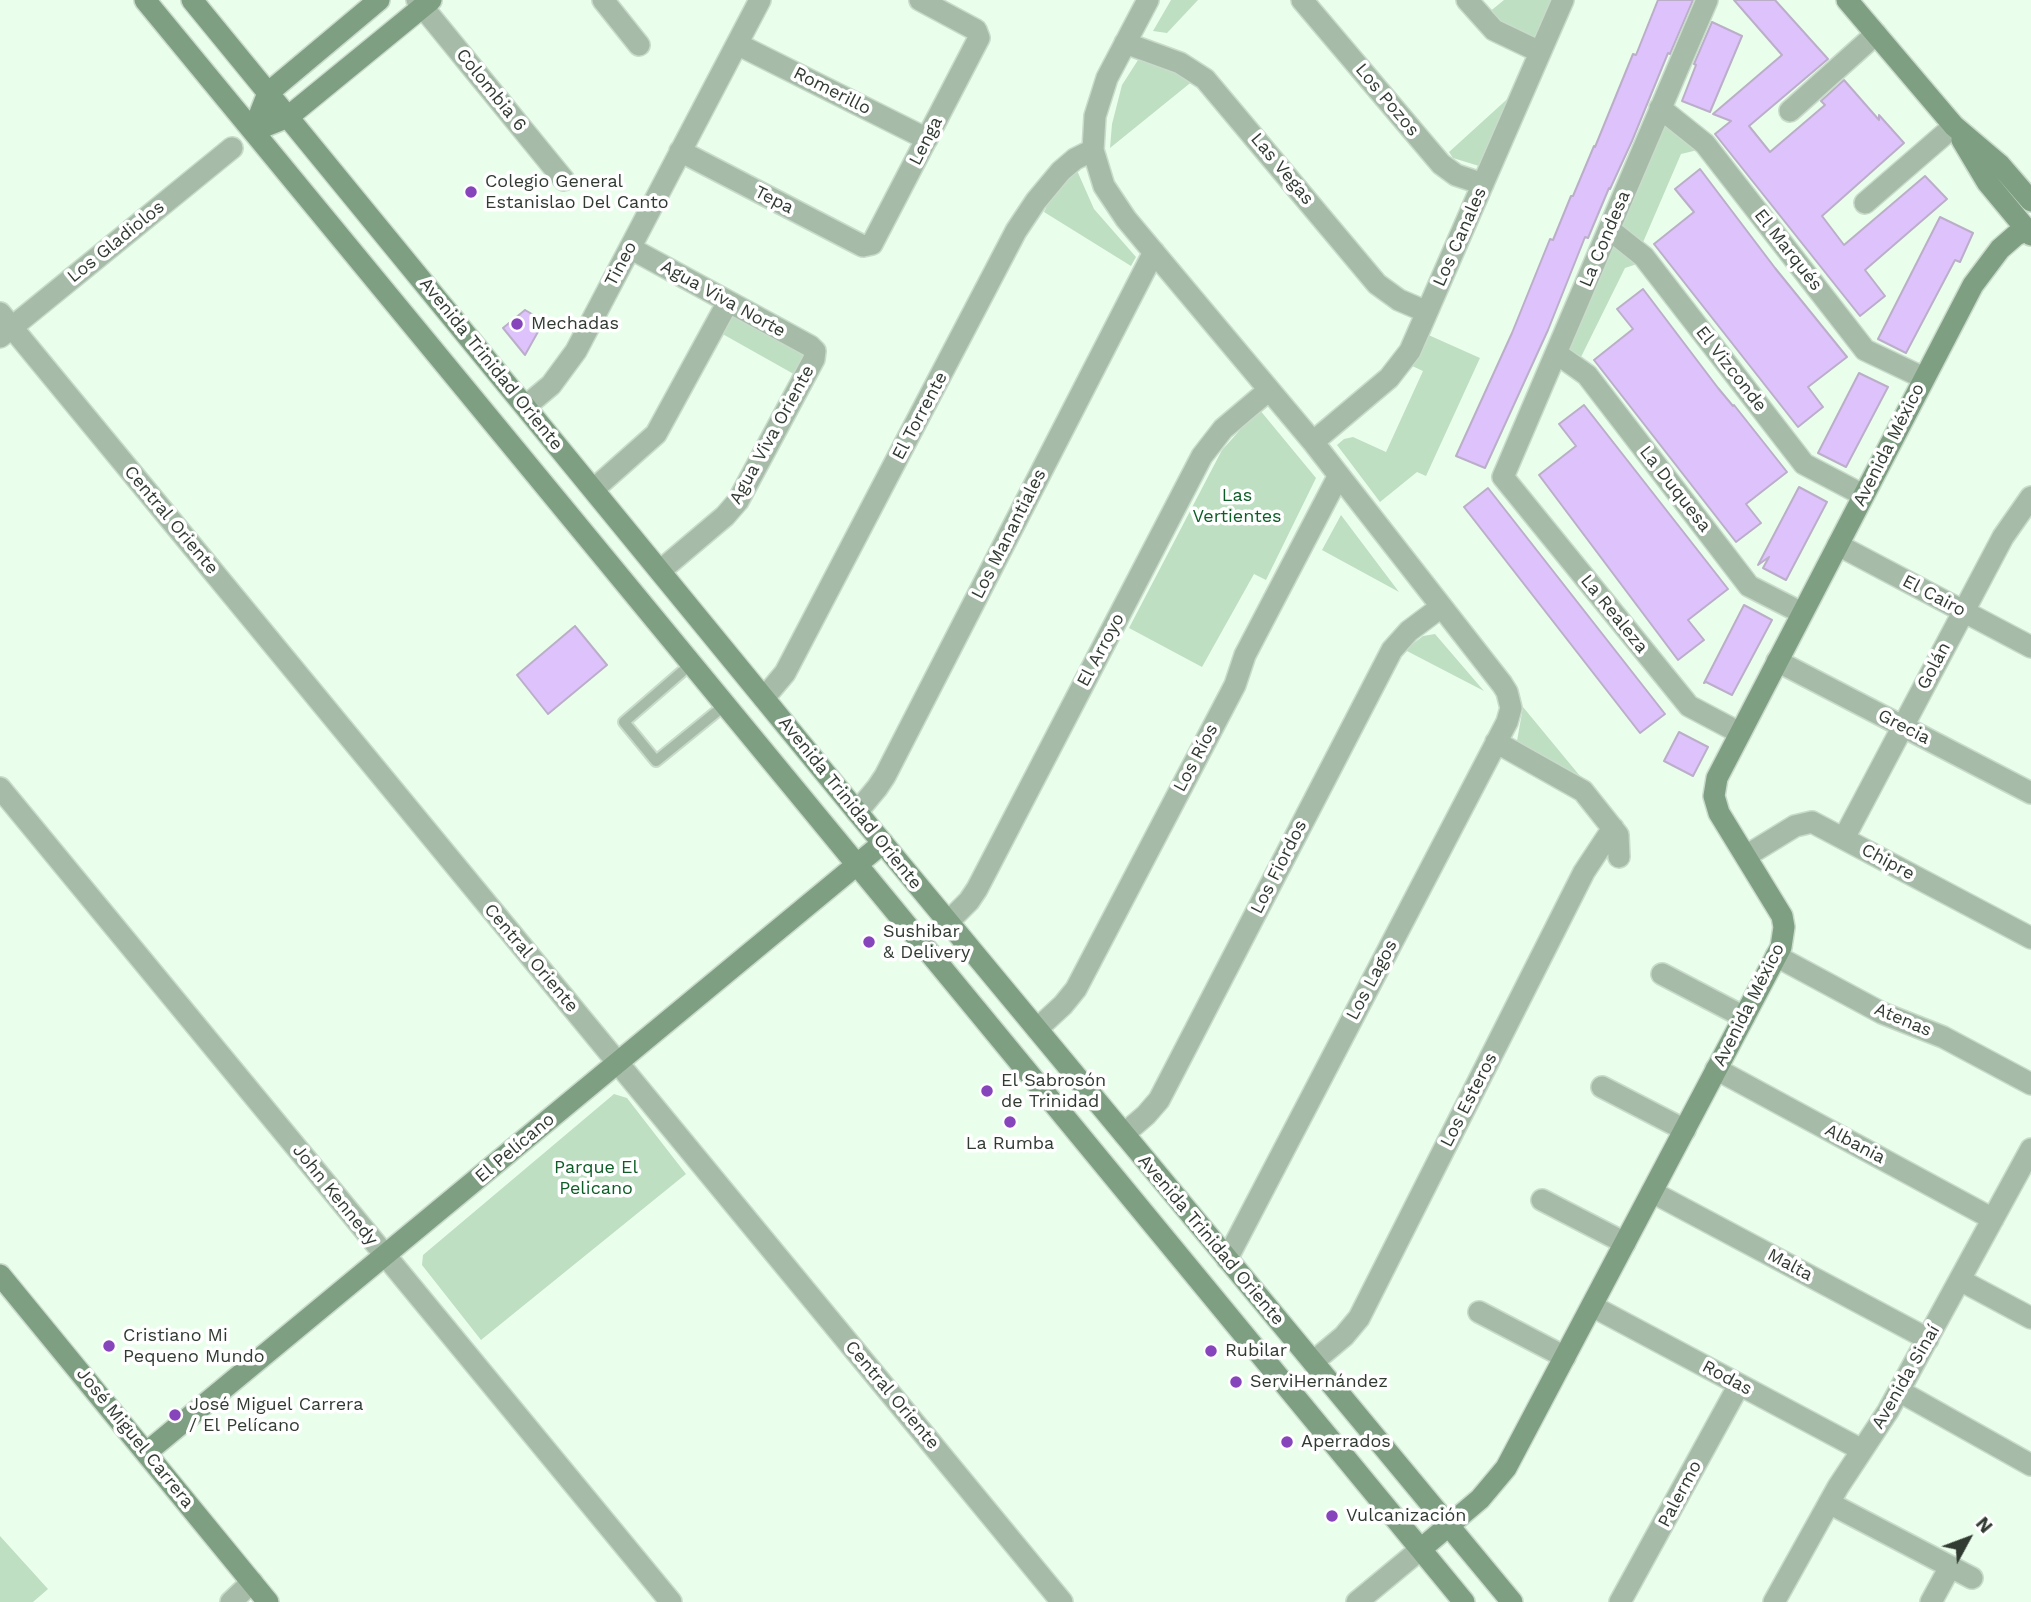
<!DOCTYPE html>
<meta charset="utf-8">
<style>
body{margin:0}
#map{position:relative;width:2031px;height:1602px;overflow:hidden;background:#eafeec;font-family:"Work Sans",sans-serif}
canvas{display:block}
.north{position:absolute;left:1933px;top:1504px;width:70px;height:70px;-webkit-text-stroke:5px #fff;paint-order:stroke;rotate:49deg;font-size:19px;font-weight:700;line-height:28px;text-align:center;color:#313b32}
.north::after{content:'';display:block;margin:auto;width:24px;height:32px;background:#313b32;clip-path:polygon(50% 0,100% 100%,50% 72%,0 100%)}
</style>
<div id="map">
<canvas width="2031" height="1602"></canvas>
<div class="north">N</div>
</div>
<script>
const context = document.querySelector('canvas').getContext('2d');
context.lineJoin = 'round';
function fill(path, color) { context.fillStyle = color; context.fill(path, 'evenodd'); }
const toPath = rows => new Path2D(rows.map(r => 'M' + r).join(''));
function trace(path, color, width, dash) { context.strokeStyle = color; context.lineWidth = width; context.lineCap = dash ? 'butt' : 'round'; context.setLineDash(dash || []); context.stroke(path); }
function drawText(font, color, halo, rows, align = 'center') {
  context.font = font + ' "Work Sans",sans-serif'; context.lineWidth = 7; context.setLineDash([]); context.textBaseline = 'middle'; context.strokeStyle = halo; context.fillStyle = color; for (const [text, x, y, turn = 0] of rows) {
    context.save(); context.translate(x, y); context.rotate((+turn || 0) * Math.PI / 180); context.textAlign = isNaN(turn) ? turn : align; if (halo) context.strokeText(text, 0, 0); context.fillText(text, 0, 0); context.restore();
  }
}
fill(toPath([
 [1171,0,1198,0,1167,33,1153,31],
 [1504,0,1556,0,1541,35,1531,38,1509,31,1488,13],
 [1138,60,1168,68,1194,80,1110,148,1112,124,1122,85],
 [1515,92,1479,166,1453,158,1449,152],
 [1662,122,1702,149,1681,154,1641,247,1621,232,1617,219],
 [1075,166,1094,209,1136,257,1131,266,1044,212,1056,187],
 [1618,245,1643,262,1625,268,1581,357,1564,348,1606,248],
 [729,314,804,348,807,358,799,377,719,332],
 [1424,333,1480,358,1426,476,1417,472,1380,502,1337,445,1344,439,1353,437,1386,452,1423,371,1410,365],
 [1259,409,1316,478,1266,580,1254,574,1202,667,1129,628,1222,450],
 [1341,515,1399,592,1322,550],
 [1435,634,1484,691,1405,650,1423,636],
 [1523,707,1580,776,1517,741],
 [614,1094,627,1098,686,1174,481,1340,422,1265,423,1255],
 [0,1536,48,1589,33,1602,0,1602]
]), '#bedfc2');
const building = toPath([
 [1658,0,1693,0,1670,54,1668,53,1632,141,1610,189,1609,188,1588,238,1585,237,1548,330,1485,468,1456,456,1512,333,1550,239,1553,240,1571,196,1573,196,1594,146,1595,147,1633,54,1636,55,1658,0],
 [1734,0,1775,0,1828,59,1749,126,1770,152,1825,105,1821,101,1844,80,1879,120,1879,115,1904,143,1822,216,1844,245,1925,176,1947,199,1865,270,1885,296,1860,316,1715,134,1731,121,1713,114,1782,55,1734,0],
 [1712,22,1742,36,1710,112,1682,101,1696,65,1694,64,1712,22],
 [1700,169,1775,268,1847,357,1808,387,1823,407,1798,427,1654,244,1694,212,1675,189,1700,169],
 [1940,217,1973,233,1960,262,1955,260,1906,353,1878,339,1940,217],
 [1643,289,1718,388,1733,406,1734,405,1787,472,1746,504,1761,523,1736,542,1594,360,1633,329,1617,309,1643,289],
 [525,310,544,321,525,355,503,328,525,310],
 [1859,373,1888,387,1846,467,1818,453,1859,373],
 [1584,405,1728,589,1688,620,1704,640,1678,660,1539,475,1576,446,1559,424,1584,405],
 [1799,487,1827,502,1786,580,1763,568,1769,557,1758,565,1799,487],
 [1488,488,1665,714,1640,733,1464,507,1488,488],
 [1744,605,1772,620,1732,695,1706,682,1704,683,1744,605],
 [575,626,607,665,548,714,517,675,575,626],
 [1679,732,1708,747,1693,776,1664,761,1679,732]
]);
fill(building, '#dec2fb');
trace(building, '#bbaec9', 2);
const lane = toPath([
 [691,664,624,722,656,761,725,705]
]);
const street = toPath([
 [417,0,564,180],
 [603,0,639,45],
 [1148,0,1107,78,1095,116,1093,150,1104,186,1126,219,1313,442,1502,684,1507,692,1511,708,1507,722,1227,1259],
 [1302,0,1441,164,1456,175,1483,184],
 [1467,0,1494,30,1540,52],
 [1707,0,1503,477,1689,706,1740,733],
 [1125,43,1180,63,1205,79,1377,284,1399,300,1427,312],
 [737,44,927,139],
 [1660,108,1705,144,1865,350,1924,378],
 [1790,111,1876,34],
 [680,151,859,244,863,246,872,244,979,38,976,30,920,0],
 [1865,203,1954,126],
 [1609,229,1644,257,1804,464,1863,495],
 [630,248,810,346,815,351,814,359,738,501,725,516,660,571],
 [0,313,1062,1602],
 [0,337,232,148],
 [1556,353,1587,375,1749,586,1802,613],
 [526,406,551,385,576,351,760,0],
 [1313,442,1389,378,1410,351,1563,0],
 [594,489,656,434,728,302],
 [1838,545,2031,647],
 [1777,661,2031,793],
 [764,698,785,673,1016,231,1036,201,1061,171,1075,159,1093,150],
 [1496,742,1583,791,1618,835,1619,857],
 [0,788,671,1602],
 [857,812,877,788,885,776,1154,252],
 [1844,838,2003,537,2031,497],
 [1746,856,1795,826,1812,822,2031,938],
 [948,922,969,901,977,889,1202,456,1223,429,1269,390],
 [1776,956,1882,1013,1943,1037,2031,1084],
 [1662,974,1744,1017],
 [1037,1029,1063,1005,1076,989,1235,685,1245,655,1339,475],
 [1716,1069,1993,1219],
 [1602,1087,1685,1130],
 [1124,1134,1146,1115,1159,1100,1392,650,1409,631,1441,607],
 [1652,1192,1928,1339],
 [1542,1200,1625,1243],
 [1960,1280,2031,1318],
 [1592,1306,1862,1450],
 [1479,1312,1565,1357],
 [1313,1362,1344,1336,1359,1318,1584,872,1613,828],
 [1899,1391,2031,1465],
 [1829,1503,1972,1578],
 [231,1602,252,1582],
 [1357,1602,1421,1549],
 [1620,1602,1739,1385],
 [1774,1602,1838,1487,1888,1411,2031,1149],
 [1931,1602,1950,1567]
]);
const secondary = toPath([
 [145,0,1464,1602],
 [192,0,857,812,1512,1602],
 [1847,0,1954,126,2000,165,2031,201],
 [253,131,288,117,431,0],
 [253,131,268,93,379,0],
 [1962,140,1987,182,2031,235],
 [0,1275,268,1602],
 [147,1452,883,843],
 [1421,1549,1480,1499,1506,1468,1781,947,1784,927,1782,916,1719,813,1714,796,1717,778,1973,285,2000,249,2016,235,2031,229]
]);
trace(lane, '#c9dbcb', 14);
trace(street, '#c9dbcb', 24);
trace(secondary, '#c9dbcb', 24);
trace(lane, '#a6bca8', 10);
trace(street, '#a6bca8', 21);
trace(secondary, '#7e9f82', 21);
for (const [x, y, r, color] of [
 [471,192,7,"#8645ba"],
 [517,324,7,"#8645ba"],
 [869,942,7,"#8645ba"],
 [987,1091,7,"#8645ba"],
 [1010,1122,7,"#8645ba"],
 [109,1346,7,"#8645ba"],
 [1211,1351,7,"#8645ba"],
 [1236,1382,7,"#8645ba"],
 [175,1415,7,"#8645ba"],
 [1287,1442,7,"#8645ba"],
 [1332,1516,7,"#8645ba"]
]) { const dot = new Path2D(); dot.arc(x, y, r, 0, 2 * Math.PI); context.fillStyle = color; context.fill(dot); trace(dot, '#fff', 2.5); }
drawText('18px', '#313b32', '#fff', [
 ["Colombia 6",491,90,51],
 ["Romerillo",832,91,27],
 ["Los Pozos",1387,100,50],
 ["Lenga",926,141,-63],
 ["Las Vegas",1282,169,50],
 ["Tepa",774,200,27],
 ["Los Canales",1460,237,-66],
 ["La Condesa",1605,239,-67],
 ["Los Gladiolos",116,242,-39],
 ["El Marqués",1788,250,52],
 ["Tineo",621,264,-62],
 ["Agua Viva Norte",723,299,29],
 ["Avenida Trinidad Oriente",491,364,51],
 ["El Vizconde",1731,369,52],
 ["El Torrente",920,416,-62],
 ["Agua Viva Oriente",772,435,-61],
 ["Avenida México",1889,445,-63],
 ["La Duquesa",1675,489,52],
 ["Central Oriente",171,520,50],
 ["Los Manantiales",1009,534,-63],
 ["El Cairo",1934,596,28],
 ["La Realeza",1614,614,51],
 ["El Arroyo",1101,650,-62],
 ["Golán",1934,666,-62],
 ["Grecia",1904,727,27],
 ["Los Ríos",1196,758,-62],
 ["Avenida Trinidad Oriente",850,803,51],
 ["Chipre",1888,862,28],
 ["Los Fiordos",1279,867,-63],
 ["Central Oriente",531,958,50],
 ["Los Lagos",1372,980,-62],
 ["Avenida México",1749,1005,-63],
 ["Atenas",1903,1020,23],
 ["Los Esteros",1469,1100,-63],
 ["Albania",1855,1144,28],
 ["El Pelícano",515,1148,-40],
 ["John Kennedy",335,1195,51],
 ["Avenida Trinidad Oriente",1211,1240,50],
 ["Malta",1790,1265,28],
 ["Avenida Sinaí",1906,1377,-60],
 ["Rodas",1727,1378,28],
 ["Central Oriente",892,1395,50],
 ["José Miguel Carrera",135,1438,51],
 ["Palermo",1680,1494,-62]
]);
drawText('18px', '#313b32', '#fff', [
 ["Colegio General",485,182],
 ["Estanislao Del Canto",485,203],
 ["Mechadas",531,324],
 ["Sushibar",883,932],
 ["& Delivery",883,953],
 ["El Sabrosón",1001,1081],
 ["de Trinidad",1001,1102],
 ["La Rumba",1010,1144,"center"],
 ["Cristiano Mi",123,1336],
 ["Pequeno Mundo",123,1357],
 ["Rubilar",1225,1351],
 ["ServiHernández",1250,1382],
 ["José Miguel Carrera",189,1405],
 ["/ El Pelícano",189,1426],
 ["Aperrados",1301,1442],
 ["Vulcanización",1346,1516]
], 'left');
drawText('18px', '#0d5d26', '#fff', [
 ["Las",1237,496],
 ["Vertientes",1237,517],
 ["Parque El",596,1168],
 ["Pelicano",596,1189]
]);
</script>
